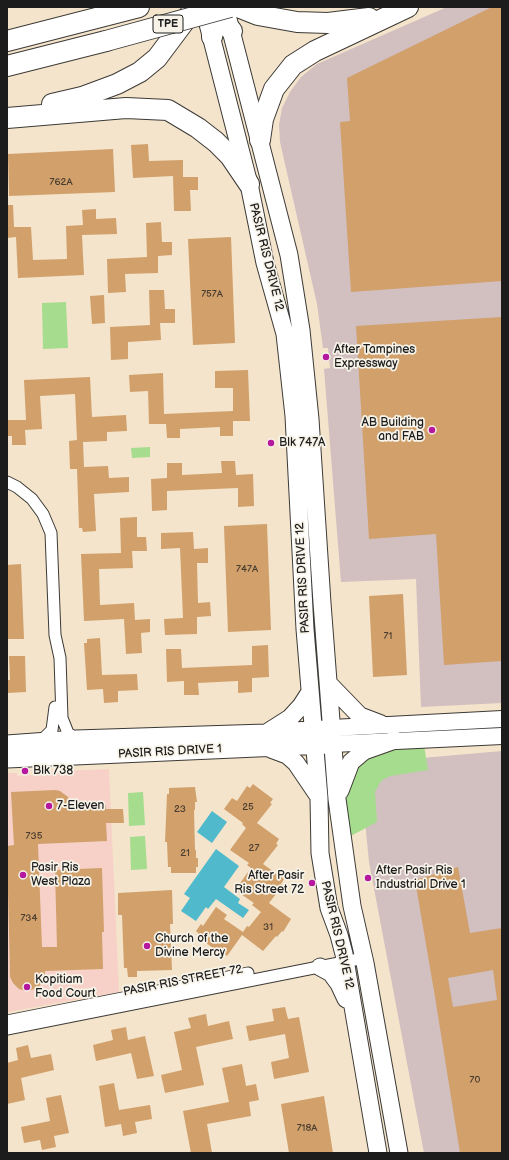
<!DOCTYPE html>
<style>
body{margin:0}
#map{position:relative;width:509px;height:1160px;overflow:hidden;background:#f4e4cb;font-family:"Balsamiq Sans",sans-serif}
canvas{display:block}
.frame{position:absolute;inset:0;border:8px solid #1c1c1c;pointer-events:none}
</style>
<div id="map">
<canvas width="509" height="1160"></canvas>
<div class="frame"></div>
</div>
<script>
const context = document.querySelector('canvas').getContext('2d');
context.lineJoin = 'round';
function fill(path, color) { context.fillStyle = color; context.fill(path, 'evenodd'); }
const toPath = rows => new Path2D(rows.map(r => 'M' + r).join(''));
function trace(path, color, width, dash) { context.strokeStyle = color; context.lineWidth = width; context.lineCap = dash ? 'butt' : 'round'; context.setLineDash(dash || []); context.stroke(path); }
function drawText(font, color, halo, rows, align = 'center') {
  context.font = font + ' "Balsamiq Sans",sans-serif'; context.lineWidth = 3.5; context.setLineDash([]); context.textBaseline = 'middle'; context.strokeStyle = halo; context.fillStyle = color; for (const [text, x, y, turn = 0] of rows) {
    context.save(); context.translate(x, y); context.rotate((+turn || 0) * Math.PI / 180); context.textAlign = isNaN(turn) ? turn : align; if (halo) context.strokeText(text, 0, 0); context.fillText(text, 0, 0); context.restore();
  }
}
fill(toPath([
 [109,769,119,992,8,1012,7,773,17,773,17,776,36,775,36,772]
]), '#f7d1c7');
fill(toPath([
 [447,7,502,7,502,703,421,707,416,579,341,582,324,369,330,368,328,348,323,348,317,304,280,142,279,125,282,108,290,92,301,77,317,64],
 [502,751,502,1153,424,1153,369,862,362,791,388,761]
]), '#d2bfc0');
fill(toPath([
 [66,302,68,348,43,349,42,303],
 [150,447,150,457,132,458,131,448],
 [424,745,428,770,390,776,381,781,375,792,377,822,347,838,341,796,350,769,365,757,402,747],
 [143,792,145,825,129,826,128,793],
 [145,836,147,869,131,870,130,837]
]), '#a5dc8d');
fill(toPath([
 [212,811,227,822,212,843,197,832],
 [216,849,239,866,224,887,240,899,238,903,249,910,243,918,216,899,208,909,206,907,196,921,181,911,190,898,184,894]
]), '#50bacc');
fill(toPath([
 [492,7,502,7,502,281,351,292,340,122,350,121,347,78],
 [148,144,149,161,183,160,183,177,198,177,198,190,190,190,191,211,174,211,173,176,133,178,131,145],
 [113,149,115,192,9,196,8,154],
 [7,205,13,205,14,227,31,227,33,260,67,259,66,226,83,225,82,210,96,209,96,219,116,218,117,234,82,235,84,275,18,278,16,237,7,238],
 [161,222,162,242,172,242,172,255,158,256,158,273,125,274,126,292,108,293,107,259,147,257,146,223],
 [231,237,235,343,193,345,188,239],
 [149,290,164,290,165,309,175,309,175,323,160,323,161,340,128,342,128,359,111,360,110,327,150,325],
 [104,295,105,323,92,324,90,296],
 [502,317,502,661,444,665,436,534,369,539,356,326],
 [248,370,250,421,233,421,233,436,220,436,220,427,180,429,180,438,167,438,166,424,149,424,148,391,130,392,129,375,163,373,164,414,233,411,233,388,215,388,215,371],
 [90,377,92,417,126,415,127,431,107,432,107,441,83,442,84,467,108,466,109,478,129,477,129,492,94,494,96,531,83,532,82,528,79,528,77,469,70,469,69,441,77,440,75,394,40,396,42,429,25,430,26,445,12,445,12,436,7,436,7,420,26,420,24,380],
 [221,461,235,461,236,475,253,474,254,506,238,507,238,488,167,491,167,510,152,511,151,479,167,478,167,463,182,463,182,475,222,473],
 [137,517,137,537,146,537,147,551,132,551,133,568,99,569,100,605,134,603,135,620,150,619,150,632,141,633,142,653,126,654,124,619,84,621,81,554,121,553,120,518],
 [267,524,271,630,228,632,224,526],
 [193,532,194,549,208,548,208,563,197,563,198,603,210,602,211,616,197,617,197,634,165,635,164,619,183,618,180,548,161,549,161,533],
 [21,564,24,639,7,639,7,565],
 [403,594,407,675,373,677,369,596],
 [100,638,102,675,137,674,138,690,118,691,118,702,104,703,103,689,87,690,84,643,87,643,87,639],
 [268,645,269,677,252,678,252,692,238,693,238,681,198,683,199,695,184,695,184,681,167,682,166,649,181,649,182,668,252,665,252,646],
 [9,656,25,656,26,692,7,693,7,680,10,680],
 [253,784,273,799,270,803,272,804,257,823,279,839,276,844,278,845,263,864,284,879,281,884,283,885,269,903,291,919,283,932,282,931,277,937,276,936,263,951,242,935,227,956,222,952,221,954,198,937,198,933,196,931,201,924,203,926,216,907,227,915,224,919,243,932,247,926,249,927,261,912,252,905,254,903,235,890,251,868,247,865,249,863,230,850,246,828,242,824,243,823,224,809,232,798,237,801,247,786,250,788],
 [195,787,197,802,195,802,195,810,194,810,195,850,196,850,196,858,198,858,198,867,196,867,196,873,171,873,171,867,168,867,167,842,165,842,167,794,169,794,169,788],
 [55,790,60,791,68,797,70,802,101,801,104,805,106,805,106,809,123,809,124,823,106,823,107,841,38,844,42,947,57,947,55,870,102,868,104,932,102,932,103,969,45,971,45,978,38,988,27,991,19,989,13,983,10,977,7,846,14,845,11,792],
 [458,867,470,933,502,928,502,1153,460,1153,435,997,415,880],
 [493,970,497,1000,453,1007,448,978],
 [172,890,173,924,170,924,172,970,137,971,137,977,128,977,127,968,124,968,122,915,118,915,118,893],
 [285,1007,288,1019,299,1017,309,1072,274,1079,271,1062,289,1058,285,1034,249,1041,246,1026,274,1021,272,1009],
 [206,1014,208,1026,229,1021,233,1039,196,1047,204,1085,165,1093,161,1075,182,1070,174,1032,191,1028,188,1018],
 [126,1027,128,1040,145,1036,154,1076,137,1079,131,1053,96,1061,93,1045,113,1040,111,1030],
 [28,1045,31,1058,51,1054,54,1070,21,1078,25,1100,7,1104,7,1063,18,1060,16,1048],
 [242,1064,246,1086,256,1084,259,1100,249,1102,251,1116,207,1124,212,1153,191,1153,183,1111,229,1102,222,1068],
 [114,1083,119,1110,150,1105,152,1119,135,1122,137,1133,123,1136,121,1124,105,1127,99,1086],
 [61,1095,69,1133,54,1136,56,1147,42,1150,40,1140,24,1143,21,1127,50,1121,46,1098],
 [324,1096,333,1153,289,1153,281,1104]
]), '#d1a06b');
const street = toPath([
 [7,482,17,487,32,499,43,514,51,533,55,635,60,658,62,718,68,733,76,739],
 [40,742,52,730,55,707],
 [7,1021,248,973],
 [7,1029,364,958]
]);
const secondary = toPath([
 [332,728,502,719],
 [333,744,502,736]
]);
const primary = toPath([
 [228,19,289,255,301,330,310,419,322,603,337,799,352,906,365,963,399,1153],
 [208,24,249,184,265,263,285,334,294,416,305,629,319,798,320,853,329,908,339,935,344,954,378,1153],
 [329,684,360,716,381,724],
 [268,732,290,718,301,706,310,692],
 [7,744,76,739,266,733,324,729],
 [271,749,287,755,296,763,317,794],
 [7,759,325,745],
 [340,791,351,762,364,751,395,740],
 [320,967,331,973,339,984,346,999]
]);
const highway = toPath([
 [210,7,232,31],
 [238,7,258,15,297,22,328,23,369,18],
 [212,37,218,7],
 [7,41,139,7],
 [7,66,106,41],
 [52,104,82,97,117,84,140,72,157,58,193,10],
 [7,118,126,108,168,110,198,128,216,142,230,156,249,184],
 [260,140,263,119,274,89,293,65,315,51,408,7]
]);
trace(street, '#3c3a36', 13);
trace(secondary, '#3c3a36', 18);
trace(primary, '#3c3a36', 19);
trace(highway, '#3c3a36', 22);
trace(street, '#fff', 11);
trace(secondary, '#fff', 16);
trace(primary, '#fff', 17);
trace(highway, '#fff', 20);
const highwayBridge = toPath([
 [106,41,230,7]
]);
trace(highwayBridge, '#3c3a36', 22, []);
trace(highwayBridge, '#fff', 20);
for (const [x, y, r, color] of [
 [326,357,4,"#b5179e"],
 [432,430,4,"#b5179e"],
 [271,443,4,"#b5179e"],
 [25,771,4,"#b5179e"],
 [49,806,4,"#b5179e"],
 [23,875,4,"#b5179e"],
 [368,878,4,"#b5179e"],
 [312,883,4,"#b5179e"],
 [147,946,4,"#b5179e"],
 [27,987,4,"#b5179e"]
]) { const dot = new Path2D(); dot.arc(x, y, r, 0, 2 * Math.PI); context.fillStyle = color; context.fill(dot); trace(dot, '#f7f3e8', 1.5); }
drawText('10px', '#493d30', null, [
 ["762A",61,182],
 ["757A",212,294],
 ["747A",247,569],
 ["71",388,636],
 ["25",248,807],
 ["23",180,809],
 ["735",34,836],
 ["27",254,848],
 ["21",185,853],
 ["734",29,918],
 ["31",268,927],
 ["70",475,1080],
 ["718A",307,1128]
]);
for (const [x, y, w] of [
 [168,24,30]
]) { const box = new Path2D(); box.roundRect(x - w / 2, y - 9, w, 18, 3); context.fillStyle = '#f7f3e8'; context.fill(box); trace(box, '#1c1c1c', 1); }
drawText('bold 11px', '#1c1c1c', null, [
 ["TPE",168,24]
]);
drawText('12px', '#1c1c1c', '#f7f3e8', [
 ["PASIR RIS DRIVE 12",266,257,76],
 ["PASIR RIS DRIVE 12",303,578,-93],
 ["PASIR RIS DRIVE 1",170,752,-3],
 ["PASIR RIS DRIVE 12",337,935,77],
 ["PASIR RIS STREET 72",183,981,-11]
]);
drawText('12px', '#1c1c1c', '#f7f3e8', [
 ["After Tampines",334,350],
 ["Expressway",334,364],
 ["AB Building",424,423,"right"],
 ["and FAB",424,437,"right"],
 ["Blk 747A",279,443],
 ["Blk 738",33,771],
 ["7-Eleven",57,806],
 ["Pasir Ris",31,868],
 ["West Plaza",31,882],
 ["After Pasir Ris",376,871],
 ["Industrial Drive 1",376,885],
 ["After Pasir",304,876,"right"],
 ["Ris Street 72",304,890,"right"],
 ["Church of the",155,939],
 ["Divine Mercy",155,953],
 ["Kopitiam",35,980],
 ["Food Court",35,994]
], 'left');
</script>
